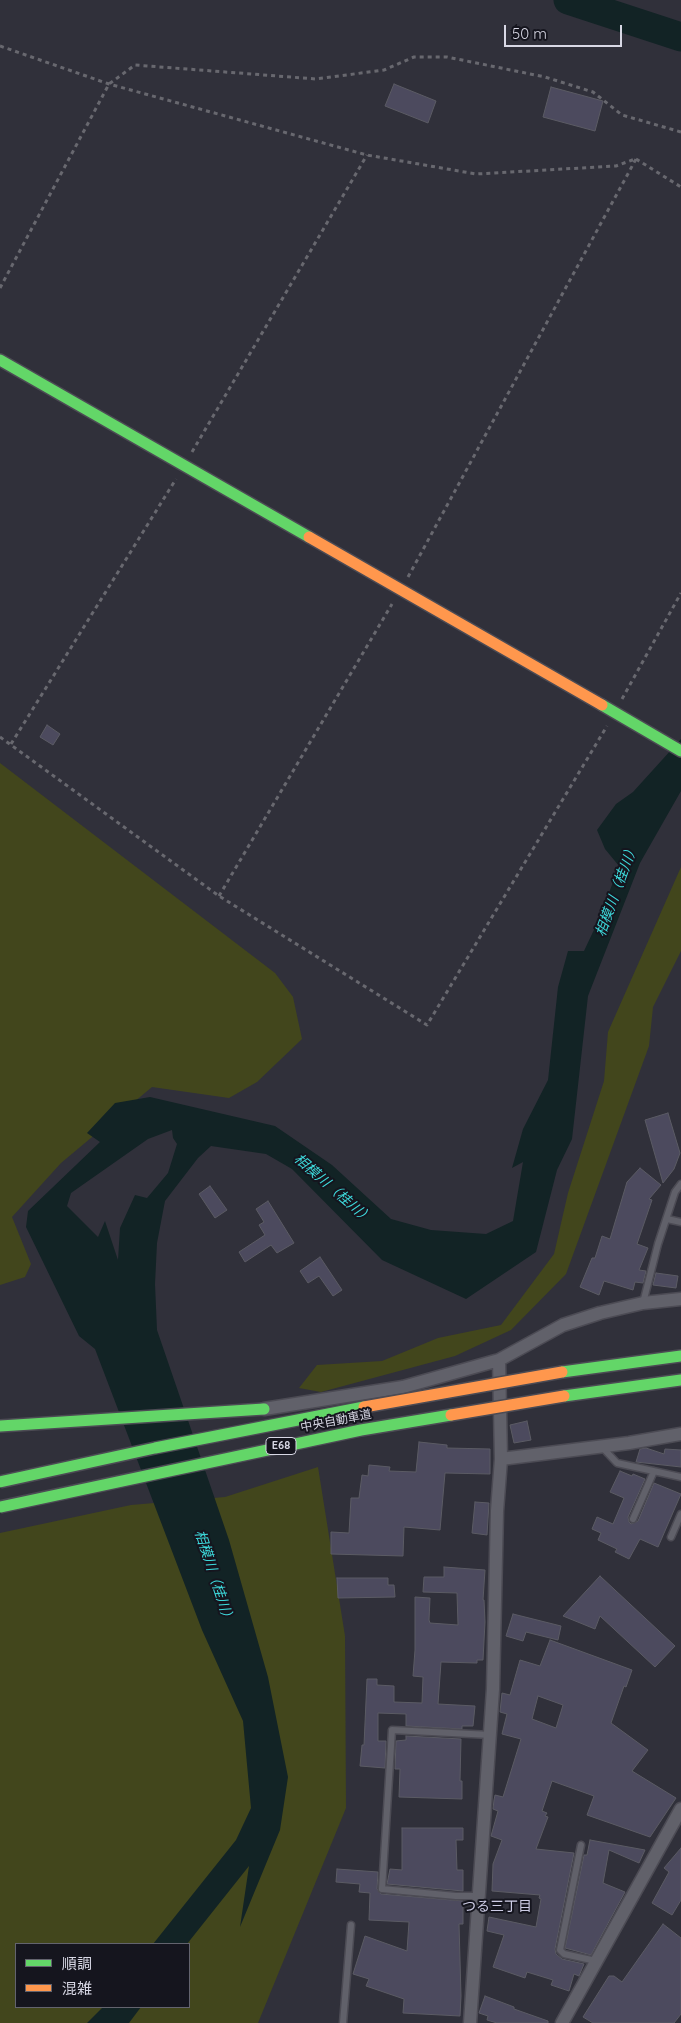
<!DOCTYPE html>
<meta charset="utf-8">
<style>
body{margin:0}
#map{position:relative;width:681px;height:2023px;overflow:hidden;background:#30303a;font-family:Quicksand,"Noto Sans JP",sans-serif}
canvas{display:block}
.legend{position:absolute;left:15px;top:1943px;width:175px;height:65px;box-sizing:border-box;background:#15151e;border:1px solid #63636e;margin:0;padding:6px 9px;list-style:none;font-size:15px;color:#d8d8e5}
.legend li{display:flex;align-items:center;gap:10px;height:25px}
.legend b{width:25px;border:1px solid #63636e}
.scale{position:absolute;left:504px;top:25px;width:118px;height:22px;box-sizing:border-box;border:2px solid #d8d8e5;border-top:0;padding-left:6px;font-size:15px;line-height:18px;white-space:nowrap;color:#d8d8e5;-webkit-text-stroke:4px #15151e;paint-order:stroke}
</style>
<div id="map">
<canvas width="681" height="2023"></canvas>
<ul class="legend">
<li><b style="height:6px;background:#63d668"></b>順調</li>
<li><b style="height:6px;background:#ff974d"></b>混雑</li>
</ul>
<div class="scale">50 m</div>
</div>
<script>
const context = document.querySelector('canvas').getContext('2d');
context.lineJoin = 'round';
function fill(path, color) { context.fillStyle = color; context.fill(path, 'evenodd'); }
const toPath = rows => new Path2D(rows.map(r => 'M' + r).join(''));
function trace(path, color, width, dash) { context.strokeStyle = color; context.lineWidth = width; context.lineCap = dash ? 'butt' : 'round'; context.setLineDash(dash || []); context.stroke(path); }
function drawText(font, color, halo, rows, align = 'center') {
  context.font = font + ' Quicksand,"Noto Sans JP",sans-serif'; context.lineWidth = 4; context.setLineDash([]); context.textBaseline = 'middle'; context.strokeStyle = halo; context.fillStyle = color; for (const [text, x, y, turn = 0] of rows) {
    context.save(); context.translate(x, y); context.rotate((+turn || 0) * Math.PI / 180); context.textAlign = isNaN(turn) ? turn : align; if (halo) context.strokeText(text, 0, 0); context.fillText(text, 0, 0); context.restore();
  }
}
fill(toPath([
 [0,763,275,973,293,997,302,1039,257,1082,229,1098,152,1087,61,1163,12,1217,31,1264,25,1277,0,1285],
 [681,867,681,951,653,1007,649,1046,566,1274,511,1330,455,1356,321,1392,299,1388,317,1365,382,1361,438,1338,501,1325,554,1254,568,1193,604,1081,608,1032],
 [318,1467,345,1636,346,1808,258,2023,0,2023,0,1533,131,1505,225,1497],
 [16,1944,189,1944,189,2007,16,2007]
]), '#42461c');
fill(toPath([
 [681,739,681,791,640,863,588,996,572,1139,557,1170,536,1252,466,1299,382,1260,292,1169,266,1154,211,1146,198,1158,165,1201,157,1243,155,1284,157,1330,229,1540,268,1677,288,1777,280,1830,240,1927,249,1866,187,1944,153,1944,236,1840,251,1808,243,1721,202,1630,95,1349,79,1336,26,1227,28,1211,100,1142,87,1133,115,1103,150,1097,275,1126,332,1165,391,1219,431,1230,486,1234,513,1221,523,1162,512,1168,523,1129,548,1080,558,987,568,951,584,951,600,917,619,866,605,849,597,830,616,804,633,792],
 [172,1130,173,1138,177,1144,168,1173,147,1198,135,1195,120,1228,118,1260,105,1221,98,1237,67,1206,71,1193,148,1139],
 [103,2007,141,2007,129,2023,87,2023]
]), '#122325');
trace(toPath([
 [568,0,681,37]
]), '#122325', 29);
const building = toPath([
 [394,84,436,101,428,123,385,106,394,84],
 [551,87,603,101,595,131,543,117,551,87],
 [47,725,60,734,53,745,40,737,47,725],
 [668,1113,680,1153,674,1169,663,1183,645,1120,668,1113],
 [640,1168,661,1185,649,1199,652,1200,637,1244,648,1248,639,1270,646,1271,643,1283,635,1282,633,1290,604,1281,599,1295,580,1287,592,1258,595,1258,602,1236,610,1239,627,1182,640,1168],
 [210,1186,227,1210,215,1218,199,1194,210,1186],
 [268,1201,294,1243,277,1253,271,1245,245,1262,239,1252,265,1235,259,1225,264,1222,256,1209,268,1201],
 [320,1257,342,1290,333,1296,319,1276,308,1283,300,1271,320,1257],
 [656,1273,678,1276,676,1288,653,1285,656,1273],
 [527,1421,531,1440,514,1443,510,1425,527,1421],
 [419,1442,447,1445,447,1448,490,1449,490,1474,445,1473,440,1530,404,1527,403,1556,331,1554,331,1532,349,1533,351,1498,359,1498,362,1475,368,1476,369,1465,390,1467,389,1471,416,1472,419,1442],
 [646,1448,664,1454,665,1449,681,1450,681,1467,636,1462,640,1449,646,1448],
 [620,1471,632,1476,633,1474,645,1479,628,1517,629,1522,631,1524,638,1521,654,1483,681,1494,658,1547,640,1539,629,1559,615,1552,617,1549,598,1540,601,1533,592,1529,597,1517,613,1524,624,1498,610,1492,620,1471],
 [475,1502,489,1503,487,1535,472,1533,475,1502],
 [444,1567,485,1570,483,1600,484,1600,485,1622,483,1660,477,1660,477,1663,441,1662,438,1704,475,1706,473,1726,462,1726,462,1729,406,1726,406,1714,378,1713,378,1741,386,1741,385,1768,360,1766,362,1745,364,1745,367,1679,377,1679,377,1685,394,1686,394,1702,422,1703,423,1677,413,1676,415,1650,415,1597,430,1598,429,1620,430,1623,458,1625,457,1593,423,1592,424,1577,444,1577,444,1567],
 [600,1576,675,1646,655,1667,600,1616,595,1629,563,1616,600,1576],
 [337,1578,388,1578,388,1585,394,1585,395,1597,338,1598,337,1578],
 [513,1614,561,1626,558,1640,526,1632,523,1641,506,1636,513,1614],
 [550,1640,632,1670,626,1687,624,1686,611,1723,648,1750,632,1771,676,1798,650,1837,587,1815,594,1796,552,1781,542,1811,547,1813,545,1816,548,1817,536,1849,574,1853,555,1949,556,1954,562,1959,584,1964,579,1976,574,1974,569,1991,551,1985,553,1980,527,1972,525,1978,493,1967,504,1935,487,1931,489,1917,536,1927,541,1899,539,1898,540,1895,492,1891,493,1864,502,1840,491,1836,498,1811,493,1809,494,1800,495,1795,503,1797,521,1739,502,1734,507,1714,500,1712,502,1693,510,1695,520,1660,540,1666,550,1640],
 [538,1696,563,1705,556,1728,532,1719,538,1696],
 [406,1736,461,1739,460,1781,462,1781,462,1799,399,1797,400,1769,395,1769,396,1741,406,1740,406,1736],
 [402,1828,463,1828,463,1840,456,1840,457,1870,463,1870,463,1891,387,1884,390,1869,402,1870,402,1828],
 [590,1840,645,1850,639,1863,609,1850,603,1883,625,1892,591,1955,565,1948,584,1855,587,1855,590,1840],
 [681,1848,681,1900,672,1915,652,1903,669,1872,664,1868,681,1848],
 [337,1869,378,1872,377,1889,381,1894,463,1901,463,1924,459,1924,461,1996,460,2016,403,2013,404,1999,366,1986,369,1979,353,1974,365,1936,407,1951,409,1922,369,1920,370,1893,359,1892,360,1884,336,1882,337,1869],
 [663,1924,681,1938,681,2014,674,2023,593,2023,583,2017,609,1976,614,1976,622,1982,663,1924],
 [485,1996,514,2007,514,2009,548,2021,548,2023,497,2023,487,2020,488,2016,479,2013,485,1996]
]);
fill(building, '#4c4a5e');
trace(building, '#5b5b64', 1);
const lane = toPath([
 [667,1219,681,1222],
 [643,1303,658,1244,675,1192,681,1184],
 [601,1446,617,1463,681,1477],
 [633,1519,654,1471],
 [671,1537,681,1514],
 [581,1845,560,1950,564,1954,596,1961],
 [479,1896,456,1896,382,1889,392,1730,491,1735],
 [343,2023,351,1925]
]);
const street = toPath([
 [264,1409,403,1387,499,1360,563,1325,600,1313,643,1303,681,1299],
 [501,1459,629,1443,681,1434],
 [470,2023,493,1689,497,1511,501,1459,499,1360],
 [562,2023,681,1809]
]);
const fast = toPath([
 [0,360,309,537],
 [602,705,681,751],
 [562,1372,681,1356],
 [564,1396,681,1380],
 [0,1426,264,1409]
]);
const slow = toPath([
 [309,537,602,705]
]);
trace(lane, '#4c4b54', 9);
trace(street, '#4c4b54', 15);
trace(fast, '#4c4b54', 14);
trace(slow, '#4c4b54', 14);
trace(toPath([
 [0,46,109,84,367,155,476,174,616,166,635,159],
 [636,159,681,187],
 [0,288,109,84,135,65,316,79,384,70,414,57,447,57,545,77,593,92,622,115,681,132],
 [192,452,367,155],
 [408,577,636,159],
 [622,699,681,593],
 [0,737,219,896,427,1025,607,726],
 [11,744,176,479],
 [219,896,392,604]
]), '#68686f', 3, [4, 4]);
trace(lane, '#61616a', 6);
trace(street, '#61616a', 12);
trace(fast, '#63d668', 11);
trace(slow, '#ff974d', 11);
const fastBridge = toPath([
 [0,1482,155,1448,364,1407],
 [0,1507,361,1430,451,1415]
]);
const slowBridge = toPath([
 [364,1407,562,1372],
 [451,1415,564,1396]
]);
trace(fastBridge, '#4c4b54', 14, []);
trace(slowBridge, '#4c4b54', 14, []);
trace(fastBridge, '#63d668', 11);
trace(slowBridge, '#ff974d', 11);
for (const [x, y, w] of [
 [281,1446,30]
]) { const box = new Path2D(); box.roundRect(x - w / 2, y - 8.5, w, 17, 4); context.fillStyle = '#15151e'; context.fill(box); trace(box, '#d8d8e5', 1); }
drawText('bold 11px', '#d8d8e5', null, [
 ["E68",281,1446]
]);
drawText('12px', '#d8d8e5', '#15151e', [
 ["中央自動車道",336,1421,-11]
]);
drawText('italic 14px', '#3dd9db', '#15151e', [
 ["相模川（桂川）",617,890,-70],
 ["相模川（桂川）",333,1189,41],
 ["相模川（桂川）",214,1577,72]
]);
drawText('14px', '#cdcce5', '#15151e', [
 ["つる三丁目",497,1907]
]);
</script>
